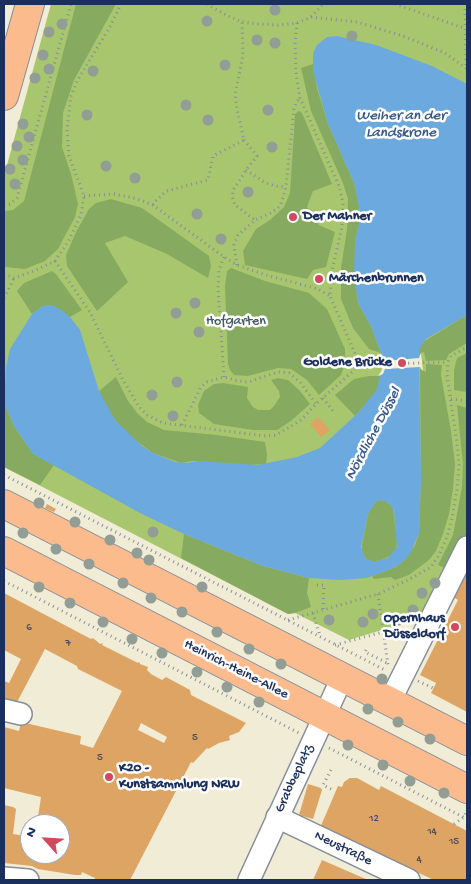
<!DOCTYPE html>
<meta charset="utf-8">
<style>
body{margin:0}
#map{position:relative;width:471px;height:884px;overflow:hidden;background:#f0ecd6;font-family:"Gochi Hand",sans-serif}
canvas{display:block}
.frame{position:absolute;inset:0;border:5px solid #1b2f5e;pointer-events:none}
.north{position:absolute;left:20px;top:814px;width:50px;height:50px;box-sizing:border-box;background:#fff;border:1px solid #a4acbf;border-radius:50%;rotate:296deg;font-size:14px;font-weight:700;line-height:20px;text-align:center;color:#1b2f5e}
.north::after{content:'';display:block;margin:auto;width:18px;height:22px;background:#d1495b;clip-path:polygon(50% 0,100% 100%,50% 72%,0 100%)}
</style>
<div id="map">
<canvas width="471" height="884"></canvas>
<div class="frame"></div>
<div class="north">N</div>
</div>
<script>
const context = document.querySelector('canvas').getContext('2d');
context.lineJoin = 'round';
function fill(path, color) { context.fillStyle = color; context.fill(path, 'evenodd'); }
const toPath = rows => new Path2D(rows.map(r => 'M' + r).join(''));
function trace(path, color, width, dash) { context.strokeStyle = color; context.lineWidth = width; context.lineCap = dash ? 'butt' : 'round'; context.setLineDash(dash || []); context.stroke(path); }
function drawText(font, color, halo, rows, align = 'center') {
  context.font = font + ' "Gochi Hand",sans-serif'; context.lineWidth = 5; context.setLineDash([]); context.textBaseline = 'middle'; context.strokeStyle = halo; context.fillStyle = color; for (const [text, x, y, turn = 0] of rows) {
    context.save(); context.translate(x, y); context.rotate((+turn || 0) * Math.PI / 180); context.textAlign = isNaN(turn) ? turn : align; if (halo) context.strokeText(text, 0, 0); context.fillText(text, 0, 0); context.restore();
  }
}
fill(toPath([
 [51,4,467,4,467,536,424,617,349,640,295,613,288,614,4,467,4,176]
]), '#a8c66d');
fill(toPath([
 [76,4,116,4,74,80,63,113,62,147,71,174,78,204,75,217,58,249,45,261,25,269,5,267,4,266,4,211,13,210,24,201],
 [313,64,317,88,328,124,354,183,359,206,360,220,355,241,357,297,359,305,371,326,381,353,369,349,353,328,341,299,341,268,347,230,348,199,343,183,311,111,301,68],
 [299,111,302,113,332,184,313,191,307,207,319,225,335,232,326,267,313,270,307,279,245,265,243,251,256,229,270,220,284,207,290,193,295,114],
 [111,199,142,208,209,256,211,266,208,278,167,254,125,236,105,243,128,282,97,311,67,266,66,255,76,232,89,209,96,203],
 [231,268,265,281,309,293,327,309,345,349,345,363,341,375,319,395,307,380,291,369,278,368,248,376,234,375,230,370,228,364,225,286,227,271],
 [52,271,56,274,82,310,70,317,55,307,50,305,43,306,32,314,17,291,24,283],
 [467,315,467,343,449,354,446,360,426,361,424,352,421,353,419,356,419,349,423,342],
 [467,353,467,392,454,390,454,370,457,358],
 [426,364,442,365,441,375,451,431,455,464,453,489,449,514,443,534,436,551,429,560,409,575,395,580,391,577,374,579,372,576,396,567,406,559,415,545,419,533,421,479,420,369,426,372],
 [369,376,380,376,380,383,374,395,355,416,335,395,354,379],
 [116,377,128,401,138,414,147,422,164,430,217,435,265,442,267,454,266,464,248,465,193,461,181,463,153,453,132,438,115,420,104,403,99,391],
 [278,378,288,380,300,391,310,404,291,421,277,430,253,430,214,424,199,413,198,405,204,391,214,384,223,383,248,387,247,398,253,407,258,410,270,410,274,406,280,397,279,391,271,380],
 [4,402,14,426,33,454,54,465,40,485,4,467],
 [457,405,467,408,467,536,449,570,438,565,453,535,462,487,463,464],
 [379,500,386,501,393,507,397,542,396,549,390,556,382,560,374,562,365,558,362,551,362,545,368,514,373,505],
 [184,534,263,566,309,578,307,593,311,607,295,613,288,614,181,558]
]), '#86ab60');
fill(toPath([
 [337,36,376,45,432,66,467,84,467,315,426,339,419,349,421,479,419,533,411,552,406,559,396,567,367,578,340,580,309,578,263,566,184,534,140,513,33,454,14,426,4,402,6,367,10,349,32,314,43,306,51,305,60,309,70,317,80,330,99,391,115,420,142,446,153,453,175,462,187,463,198,461,258,465,297,457,320,448,359,412,377,389,380,376,383,374,384,361,371,326,359,305,357,297,354,271,355,241,360,220,360,212,354,183,328,124,313,71,313,53,317,45,327,37],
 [381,500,389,503,394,511,397,547,388,558,374,562,365,558,361,547,368,514,375,503]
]), '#6ca9de');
fill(toPath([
 [421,353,423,371,420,367,385,369,383,374,378,376,382,370,380,356,384,361,419,358]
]), '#f0ecd6');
fill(toPath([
 [318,417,330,430,321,437,310,424],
 [47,504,56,509,54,512,45,508],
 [467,560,467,712,431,693,436,683,420,675,458,600,448,594],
 [4,593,91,639,93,638,100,644,103,643,102,645,138,663,138,662,140,663,140,664,148,667,147,670,151,674,162,680,166,677,190,690,191,695,246,723,239,732,229,736,230,740,219,743,208,749,207,748,193,763,191,762,130,880,95,880,95,878,82,872,81,875,75,875,38,869,32,866,4,863,4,805,13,807,16,809,13,834,25,836,26,828,30,829,30,854,60,854,60,824,37,824,41,797,4,788,4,727,19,731,21,722,81,736,80,744,93,748,122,691,78,669,77,666,45,649,15,706,4,703,4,681,9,683,21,659,4,650],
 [141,723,167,737,164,743,138,730],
 [350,778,357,778,379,790,381,786,467,831,467,880,434,880,320,828,338,786,342,787,344,782],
 [308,784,321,788,322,790,313,819,299,815],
 [322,860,368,880,313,880]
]), '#dda463');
const minor = toPath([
 [389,703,467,547],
 [4,710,21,714],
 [277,817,409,880],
 [4,878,28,880],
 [249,880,342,678]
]);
const major = toPath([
 [4,96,30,4],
 [4,504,467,741],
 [4,551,467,789]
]);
trace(minor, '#868e9a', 24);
trace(major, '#868e9a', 30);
trace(toPath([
 [207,4,228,16,242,22,258,24,278,25,297,23,311,17,323,4],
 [395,4,467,29],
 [465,4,466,68],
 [311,17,357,22,403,36,445,53,467,69],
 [297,23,295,44,296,73,300,98,339,186,343,203,342,227,332,271,330,296,360,365],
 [244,140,257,156,246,170,234,189,232,196,235,205,255,220],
 [246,170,264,182,275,186,286,187],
 [84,196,114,194,138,199,153,205,224,257,237,265,266,275,318,289,330,296],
 [4,205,10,204,17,198,71,4],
 [153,205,157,199,167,191,208,180,213,156,244,140,237,109,235,94,243,56,242,22],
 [55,261,90,312,122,378,139,407,147,415,163,423,266,436,276,435,301,420,316,404,360,365,448,362],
 [237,265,234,245,238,235,255,220,271,213,280,206,283,198,286,187,294,109,296,103,300,98],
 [4,274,14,278,34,271,55,261,69,240,81,215,84,196,69,156,67,130,71,96,77,81,111,25,121,4],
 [4,298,14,278],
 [224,377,218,288,219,270,224,257],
 [323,398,333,411],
 [451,399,467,401],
 [182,425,201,387,207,382,224,377,238,381,248,382,278,372,289,373,300,382,316,404],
 [4,475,385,670],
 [4,581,299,733],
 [317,585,324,585,323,610],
 [378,594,388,665],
 [313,613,320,636],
 [288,620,378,594,408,580,431,567,439,555,447,537,452,518,457,489,459,465,457,443,447,375,448,362,451,356,467,347],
 [335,645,383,632],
 [366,650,365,652,387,663],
 [418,681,433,688],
 [329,748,467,819],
 [331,770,323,785,333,790],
 [454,824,464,817,467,810]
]), '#868e9a', 3, [1, 4]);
trace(minor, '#fff', 21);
trace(major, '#fbbb8d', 28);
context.fillStyle = '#929d96';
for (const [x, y] of [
 [275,10],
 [207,21],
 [62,24],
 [49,32],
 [352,36],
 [257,40],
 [275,43],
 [43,55],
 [225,65],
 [49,69],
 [93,71],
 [35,78],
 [186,105],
 [268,110],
 [87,115],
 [208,120],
 [23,124],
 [29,137],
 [17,146],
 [272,147],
 [23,160],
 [106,166],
 [10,169],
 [135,178],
 [15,184],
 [248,192],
 [197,214],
 [221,239],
 [195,303],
 [176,313],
 [199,332],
 [177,382],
 [152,395],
 [173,416],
 [39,503],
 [75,522],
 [153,532],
 [23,533],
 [110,540],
 [56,549],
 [137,553],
 [149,560],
 [89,564],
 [123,583],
 [435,583],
 [39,587],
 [202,587],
 [422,593],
 [151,598],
 [70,603],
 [413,610],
 [182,612],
 [373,614],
 [329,620],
 [398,620],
 [103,622],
 [363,622],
 [217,632],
 [132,639],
 [249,649],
 [162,653],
 [281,664],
 [197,672],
 [382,679],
 [227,687],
 [259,702],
 [368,709],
 [398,722],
 [430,739],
 [348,745],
 [383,765],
 [410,781],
 [444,793]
]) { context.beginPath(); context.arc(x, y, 5.5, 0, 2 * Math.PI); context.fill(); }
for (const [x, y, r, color] of [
 [293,217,5,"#d1495b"],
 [319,279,5,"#d1495b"],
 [402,363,5,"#d1495b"],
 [455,627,5,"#d1495b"],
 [109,777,5,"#d1495b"]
]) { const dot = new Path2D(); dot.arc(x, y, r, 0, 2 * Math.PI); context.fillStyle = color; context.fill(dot); trace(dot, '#fff', 2); }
drawText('11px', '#4c4c5f', null, [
 ["6",29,628],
 ["7",68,644],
 ["5",195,738],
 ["5",100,758],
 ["12",374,819],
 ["14",432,832],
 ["15",454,842],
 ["4",419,860]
]);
drawText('bold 14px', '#1b2f5e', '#fff', [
 ["Der Mahner",303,217],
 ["Märchenbrunnen",329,279],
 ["Goldene Brücke",392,363,"right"],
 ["Opernhaus",445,619,"right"],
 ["Düsseldorf",445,635,"right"],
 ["K20 -",119,769],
 ["Kunstsammlung NRW",119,785]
], 'left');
drawText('14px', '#455c62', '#fff', [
 ["Hofgarten",236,322]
]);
drawText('14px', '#1b2f5e', '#fff', [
 ["Heinrich-Heine-Allee",236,670,27],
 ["Grabbeplatz",295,779,-65],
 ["Neustraße",343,849,26]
]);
drawText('italic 15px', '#375a8b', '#fff', [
 ["Weiher an der",401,117],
 ["Landskrone",401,134],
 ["Nördliche Düssel",374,434,-62]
]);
</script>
